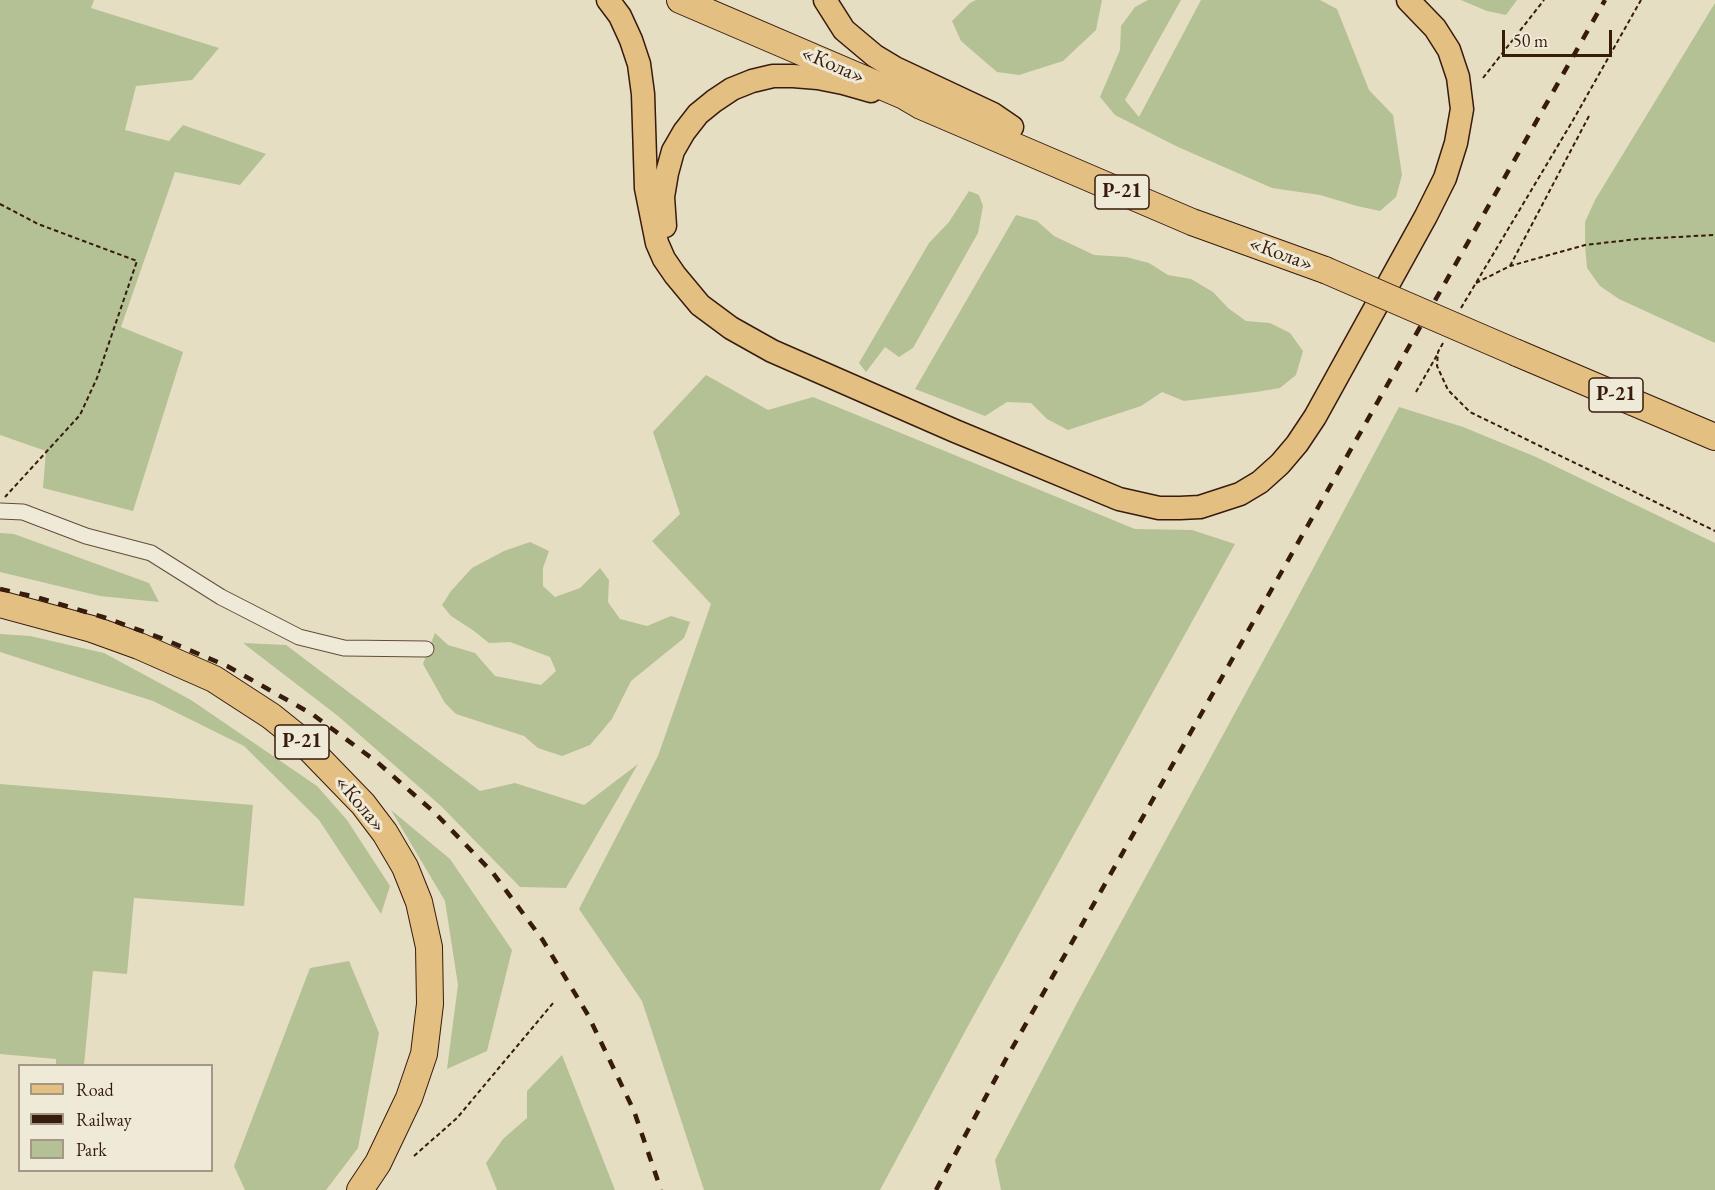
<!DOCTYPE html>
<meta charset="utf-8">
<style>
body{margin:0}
#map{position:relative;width:1715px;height:1190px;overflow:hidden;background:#e6dec3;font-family:"EB Garamond",serif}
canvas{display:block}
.legend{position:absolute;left:18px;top:1064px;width:195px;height:108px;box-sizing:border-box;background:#efead8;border:2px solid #a59786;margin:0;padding:8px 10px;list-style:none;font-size:18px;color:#371b0c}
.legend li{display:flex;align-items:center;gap:12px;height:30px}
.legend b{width:30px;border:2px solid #a59786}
.scale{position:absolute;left:1502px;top:30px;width:110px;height:27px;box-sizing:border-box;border:3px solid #371b0c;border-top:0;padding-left:8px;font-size:18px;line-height:21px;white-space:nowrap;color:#371b0c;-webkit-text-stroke:4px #efead8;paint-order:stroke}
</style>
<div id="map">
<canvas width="1715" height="1190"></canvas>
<ul class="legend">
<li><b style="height:8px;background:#e3bf82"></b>Road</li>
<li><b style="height:8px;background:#371b0c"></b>Railway</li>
<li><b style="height:16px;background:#b4c194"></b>Park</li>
</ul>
<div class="scale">50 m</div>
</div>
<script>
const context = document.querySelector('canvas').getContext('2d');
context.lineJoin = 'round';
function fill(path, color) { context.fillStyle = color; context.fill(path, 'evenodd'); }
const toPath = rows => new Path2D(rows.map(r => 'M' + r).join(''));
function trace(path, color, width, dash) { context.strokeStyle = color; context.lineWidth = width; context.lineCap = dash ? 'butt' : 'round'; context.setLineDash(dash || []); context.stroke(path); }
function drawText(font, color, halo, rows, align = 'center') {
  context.font = font + ' "EB Garamond",serif'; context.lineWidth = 6; context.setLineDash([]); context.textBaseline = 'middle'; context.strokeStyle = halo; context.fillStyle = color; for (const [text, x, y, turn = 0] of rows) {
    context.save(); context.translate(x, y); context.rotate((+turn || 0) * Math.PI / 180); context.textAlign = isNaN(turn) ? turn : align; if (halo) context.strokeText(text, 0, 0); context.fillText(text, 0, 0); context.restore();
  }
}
fill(toPath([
 [0,0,94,0,91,8,219,48,192,80,136,86,125,130,169,141,183,125,266,154,240,185,175,172,121,327,183,352,133,511,43,488,46,451,0,435],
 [976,0,1102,0,1096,30,1063,61,1019,75,997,72,961,41,952,21,970,3],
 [1148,0,1181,0,1125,100,1139,117,1201,0,1320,0,1337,9,1369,90,1393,115,1402,175,1396,197,1380,211,1357,206,1320,195,1272,188,1178,147,1115,115,1100,97,1120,50,1121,26,1135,7],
 [1461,0,1517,0,1506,15,1487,11],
 [1715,3,1715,343,1619,299,1600,286,1587,268,1585,245,1585,222,1595,200],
 [969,191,979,195,983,206,978,233,913,348,899,357,885,347,866,372,859,363,929,243,949,222],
 [1016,215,1037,221,1054,236,1094,255,1126,257,1149,263,1168,275,1191,279,1213,292,1228,308,1246,321,1270,323,1290,333,1303,351,1296,375,1280,388,1256,392,1184,401,1162,392,1141,406,1068,430,1047,419,1031,403,1007,402,985,416,915,389],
 [706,375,768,410,813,397,1135,529,1192,530,1235,544,968,1026,880,1190,704,1190,642,1001,579,909,658,756,711,604,652,541,680,514,653,432],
 [1399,407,1463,427,1536,457,1715,543,1715,1190,1001,1190,995,1160,1076,1005,1292,608],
 [0,533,14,534,149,583,159,602,100,596,0,572],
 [530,542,549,551,543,568,543,586,555,597,580,588,600,568,609,580,608,602,620,619,647,626,671,616,690,622,684,638,631,681,612,719,590,745,562,756,538,748,524,736,456,714,445,703,423,664,435,633,448,645,475,653,495,676,541,685,556,671,550,657,510,642,489,643,474,631,451,616,442,605,451,591,472,568,504,551],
 [0,634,30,636,104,653,191,700,317,786,347,820,390,886,381,914,319,820,244,746,153,701,0,652],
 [243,643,286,645,480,791,515,783,584,805,638,764,566,888,520,887,441,806,338,716],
 [0,784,253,805,244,906,134,898,127,974,93,971,84,1065,56,1065,56,1059,0,1054],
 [391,810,450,859,512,950,487,1051,447,1069,458,985,445,901],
 [349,961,379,1033,358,1148,326,1190,245,1190,234,1166,310,968],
 [562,1055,615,1190,497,1190,486,1163,503,1139,527,1118,527,1091]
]), '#b4c194');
const street = toPath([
 [0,511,23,512,86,536,151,553,221,597,299,637,344,648,426,649]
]);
const primary = toPath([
 [608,0,620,16,631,40,639,64,643,94,646,188,657,243,664,259,675,275,700,305,731,328,772,351,955,431,1119,499,1159,508,1180,508,1200,507,1240,494,1260,482,1280,464,1297,444,1315,417,1426,216,1445,178,1456,143,1462,109,1458,77,1449,50,1435,28,1408,0],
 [825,0,844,30,875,56,895,68,993,114,1012,127],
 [665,226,663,197,667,173,673,151,684,132,698,114,714,101,732,89,752,81,773,76,793,76,818,78,843,83,871,91]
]);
const highway = toPath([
 [680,0,904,96,921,106,1192,222,1325,270],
 [1517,353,1715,437],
 [0,604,92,629,139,646,214,679,271,716,301,740,363,804,385,833,405,867,419,902,429,947,430,1004,424,1054,409,1098,378,1163,360,1190]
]);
trace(street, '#634c3a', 17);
trace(primary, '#371b0c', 25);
trace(highway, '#371b0c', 28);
trace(toPath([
 [1483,78,1544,0],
 [0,204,38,224,137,261,97,378,80,415,5,497],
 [1510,266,1589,116],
 [1476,283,1510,266,1585,245,1638,239,1715,235],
 [1461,308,1572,122,1641,0],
 [1443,343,1438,352,1437,366,1448,390,1470,412,1715,531],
 [1416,392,1437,355],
 [414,1156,457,1118,554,1002]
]), '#371b0c', 2, [4.5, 3]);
trace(street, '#efead8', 15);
trace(primary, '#e3bf82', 22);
trace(highway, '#e3bf82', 26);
trace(toPath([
 [0,589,36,597,106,618,161,638,227,666,312,714,377,762,435,813,493,873,542,939,588,1015,634,1111,661,1190],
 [936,1190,1006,1059,1605,0]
]), '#371b0c', 4.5, [10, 10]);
const highwayBridge = toPath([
 [1325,270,1517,353]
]);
trace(highwayBridge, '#371b0c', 28, []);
trace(highwayBridge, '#e3bf82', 26);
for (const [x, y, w] of [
 [1122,192,54],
 [1616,395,54],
 [302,742,54]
]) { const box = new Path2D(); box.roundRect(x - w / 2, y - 17, w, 34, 4.5); context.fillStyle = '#efead8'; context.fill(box); trace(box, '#371b0c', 1.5); }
drawText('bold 20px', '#371b0c', null, [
 ["Р-21",1122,192],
 ["Р-21",1616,395],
 ["Р-21",302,742]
]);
drawText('21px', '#371b0c', '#efead8', [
 ["«Кола»",833,65,23],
 ["«Кола»",1281,254,20],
 ["«Кола»",360,804,50]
]);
</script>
